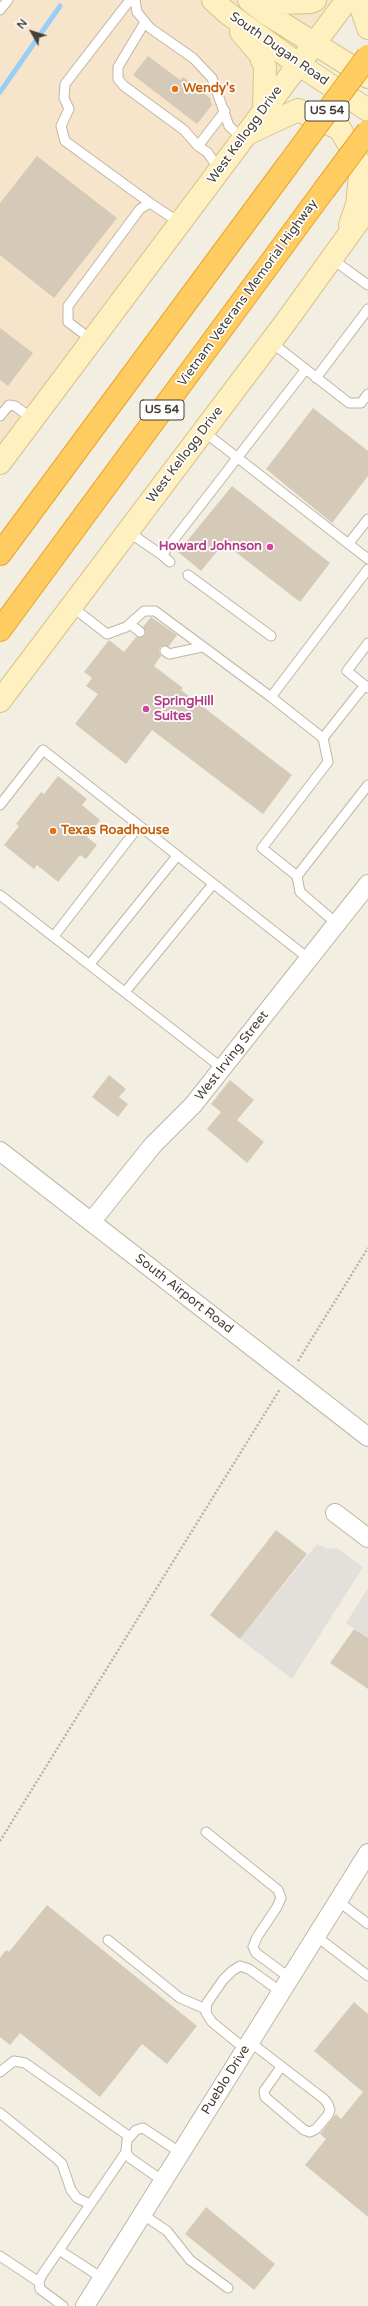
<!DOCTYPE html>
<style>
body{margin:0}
#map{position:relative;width:368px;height:2306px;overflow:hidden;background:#f3eee2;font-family:"Varela Round",sans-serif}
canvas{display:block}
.north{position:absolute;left:12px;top:12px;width:40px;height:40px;-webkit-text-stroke:3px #fff;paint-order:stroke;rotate:309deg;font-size:11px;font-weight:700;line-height:16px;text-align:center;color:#453e33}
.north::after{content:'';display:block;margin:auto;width:14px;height:18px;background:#453e33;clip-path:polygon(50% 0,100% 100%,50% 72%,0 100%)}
</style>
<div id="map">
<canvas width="368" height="2306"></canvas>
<div class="north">N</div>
</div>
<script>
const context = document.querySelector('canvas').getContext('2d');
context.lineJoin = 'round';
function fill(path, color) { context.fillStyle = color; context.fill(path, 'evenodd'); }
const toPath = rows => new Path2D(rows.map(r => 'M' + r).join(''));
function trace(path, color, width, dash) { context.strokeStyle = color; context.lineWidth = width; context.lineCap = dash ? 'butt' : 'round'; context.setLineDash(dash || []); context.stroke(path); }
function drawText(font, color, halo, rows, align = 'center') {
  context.font = font + ' "Varela Round",sans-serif'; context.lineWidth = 3.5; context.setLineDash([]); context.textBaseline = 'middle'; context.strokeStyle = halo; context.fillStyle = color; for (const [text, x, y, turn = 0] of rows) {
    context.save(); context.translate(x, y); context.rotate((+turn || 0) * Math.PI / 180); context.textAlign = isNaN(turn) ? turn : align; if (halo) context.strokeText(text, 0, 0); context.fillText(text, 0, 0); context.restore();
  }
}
fill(toPath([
 [0,0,346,0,0,460]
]), '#f7e5cb');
fill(toPath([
 [317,1544,327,1549,337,1548,363,1567,292,1679,240,1639],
 [368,1588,368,1638,346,1623]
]), '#e3e0dc');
trace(toPath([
 [0,92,60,6]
]), '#99cff5', 5);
fill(toPath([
 [148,56,180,80,183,77,210,98,212,105,197,124,133,75],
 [37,156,117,218,54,298,0,255,0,203],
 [0,328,33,353,8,386,0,380],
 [313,408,368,451,368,476,332,523,266,469],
 [232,486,330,563,300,602,224,543,201,571,178,552],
 [151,617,177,635,169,646,160,647,159,651,161,656,154,666,183,688,181,690,292,775,263,814,152,730,126,764,75,724,98,694,86,686,92,678,84,672,109,640,124,652,136,637,144,636,146,633,143,627],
 [58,776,87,799,82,805,100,820,87,837,97,845,86,859,80,855,58,882,37,865,34,869,4,845,19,826,16,824,41,792,44,794],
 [109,1075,126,1089,119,1097,128,1104,118,1117,92,1097],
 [230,1080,254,1100,237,1120,264,1142,247,1163,207,1129,221,1112,211,1104],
 [276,1530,307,1554,240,1639,210,1615],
 [354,1629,368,1638,368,1689,330,1663],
 [47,1905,197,2026,167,2064,142,2044,100,2097,20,2033,10,2045,0,2037,0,1958,6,1950,9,1952],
 [354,2002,368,2014,368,2217,305,2165,326,2139,320,2134,336,2114,341,2119,363,2092,314,2051],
 [206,2207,275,2264,254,2290,185,2234]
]), '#d5cab7');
const lane = toPath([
 [130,0,65,84,64,98,69,109,61,126,65,141,150,203],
 [135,0,137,12,150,28,193,58,212,78,229,126,243,139],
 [0,10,8,0],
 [145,22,118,67,118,79,124,86,184,130,198,146,207,152,220,170],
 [198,146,225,111],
 [332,259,368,285],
 [92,340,68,322,68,306,140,209,150,203,180,223],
 [271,342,349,403,361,403,368,394],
 [316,378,368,309],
 [0,416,9,405,15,406,33,419],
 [203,431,368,559],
 [127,531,162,555,306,369],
 [349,543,368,519],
 [162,555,170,562],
 [188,575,271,636],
 [71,606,107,634,126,627,144,611,155,611,271,697,368,569],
 [130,624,140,632],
 [368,643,347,671,368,688],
 [165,651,169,654,202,647],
 [271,697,323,738],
 [0,805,43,750,308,958],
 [297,876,262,848,328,762,323,738,365,685],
 [0,895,222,1068],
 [336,923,300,892,297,876,368,785],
 [54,936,139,826],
 [90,964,177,856],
 [125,992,213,884],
 [206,1832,278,1890,281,1898,277,1907,257,1937,253,1947,256,1953,290,1978],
 [338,1901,368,1924],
 [316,1936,368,1976],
 [108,1940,180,1998,206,2009],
 [250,2042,324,2099,328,2104,330,2110,328,2115,316,2129,310,2132,304,2130,265,2097,264,2091,281,2067],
 [245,2049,212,2022,206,2013,207,2003,223,1980,232,1971,240,1966,249,1969,281,1992],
 [0,2072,14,2061,25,2063,130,2137],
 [0,2113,57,2159,62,2164,71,2190,77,2198,90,2204],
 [163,2181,130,2158,126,2152,127,2140,136,2130,143,2128,181,2153],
 [142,2214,167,2231,190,2260,228,2288],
 [59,2250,102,2278],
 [0,2256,39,2282],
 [63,2306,40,2289,39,2282,42,2275,126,2152]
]);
const street = toPath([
 [0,1151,368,1437],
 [91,1222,153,1145,193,1105,368,884],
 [335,1513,368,1538],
 [85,2306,368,1853]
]);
const secondary = toPath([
 [213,0,226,12,298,64,368,110],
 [249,0,267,14,368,77],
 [272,0,279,3,311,2,315,0],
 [364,0,362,10,368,28],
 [241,32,259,53,265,67,264,111],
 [249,133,298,110,340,129,361,166,357,205,350,225],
 [0,463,347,0],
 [0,701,285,323,368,208]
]);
const highway = toPath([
 [0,554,287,166],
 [0,630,324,190]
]);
trace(lane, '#bfb6a5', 11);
trace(street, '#bfb6a5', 20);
trace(secondary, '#d6c48e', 24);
trace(highway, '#e8a327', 24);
trace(toPath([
 [298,1361,368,1248],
 [0,1841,280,1389]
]), '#c1b295', 2.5, [2, 2]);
trace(lane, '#fff', 9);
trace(street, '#fff', 18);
trace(secondary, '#fff0c0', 22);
trace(highway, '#ffcc61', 22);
const highwayBridge = toPath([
 [287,166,368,56],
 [324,190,368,131]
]);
trace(highwayBridge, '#e8a327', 24, []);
trace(highwayBridge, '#ffcc61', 22);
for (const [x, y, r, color] of [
 [175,89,4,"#e8710a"],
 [270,547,4,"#d1479c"],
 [146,709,4,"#d1479c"],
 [53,831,4,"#e8710a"]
]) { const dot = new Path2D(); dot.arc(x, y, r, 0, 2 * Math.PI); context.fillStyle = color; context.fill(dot); trace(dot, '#fff', 1.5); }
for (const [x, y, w] of [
 [327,111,44],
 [162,410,44]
]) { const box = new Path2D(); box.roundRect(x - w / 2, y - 10, w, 20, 3); context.fillStyle = '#fff'; context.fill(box); trace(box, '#453e33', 1); }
drawText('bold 12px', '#453e33', null, [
 ["US 54",327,111],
 ["US 54",162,410]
]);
drawText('13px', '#453e33', '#fff', [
 ["South Dugan Road",279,49,35],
 ["West Kellogg Drive",245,135,-54],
 ["Vietnam Veterans Memorial Highway",248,293,-54],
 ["West Kellogg Drive",185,455,-53],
 ["West Irving Street",232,1056,-52],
 ["South Airport Road",184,1294,38],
 ["Pueblo Drive",226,2080,-58]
]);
drawText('bold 13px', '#c56008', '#fff', [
 ["Wendy's",183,89],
 ["Texas Roadhouse",61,831]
], 'left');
drawText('bold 13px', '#b23c85', '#fff', [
 ["Howard Johnson",262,547],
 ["SpringHill",154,702,"left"],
 ["Suites",154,717,"left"]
], 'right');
</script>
